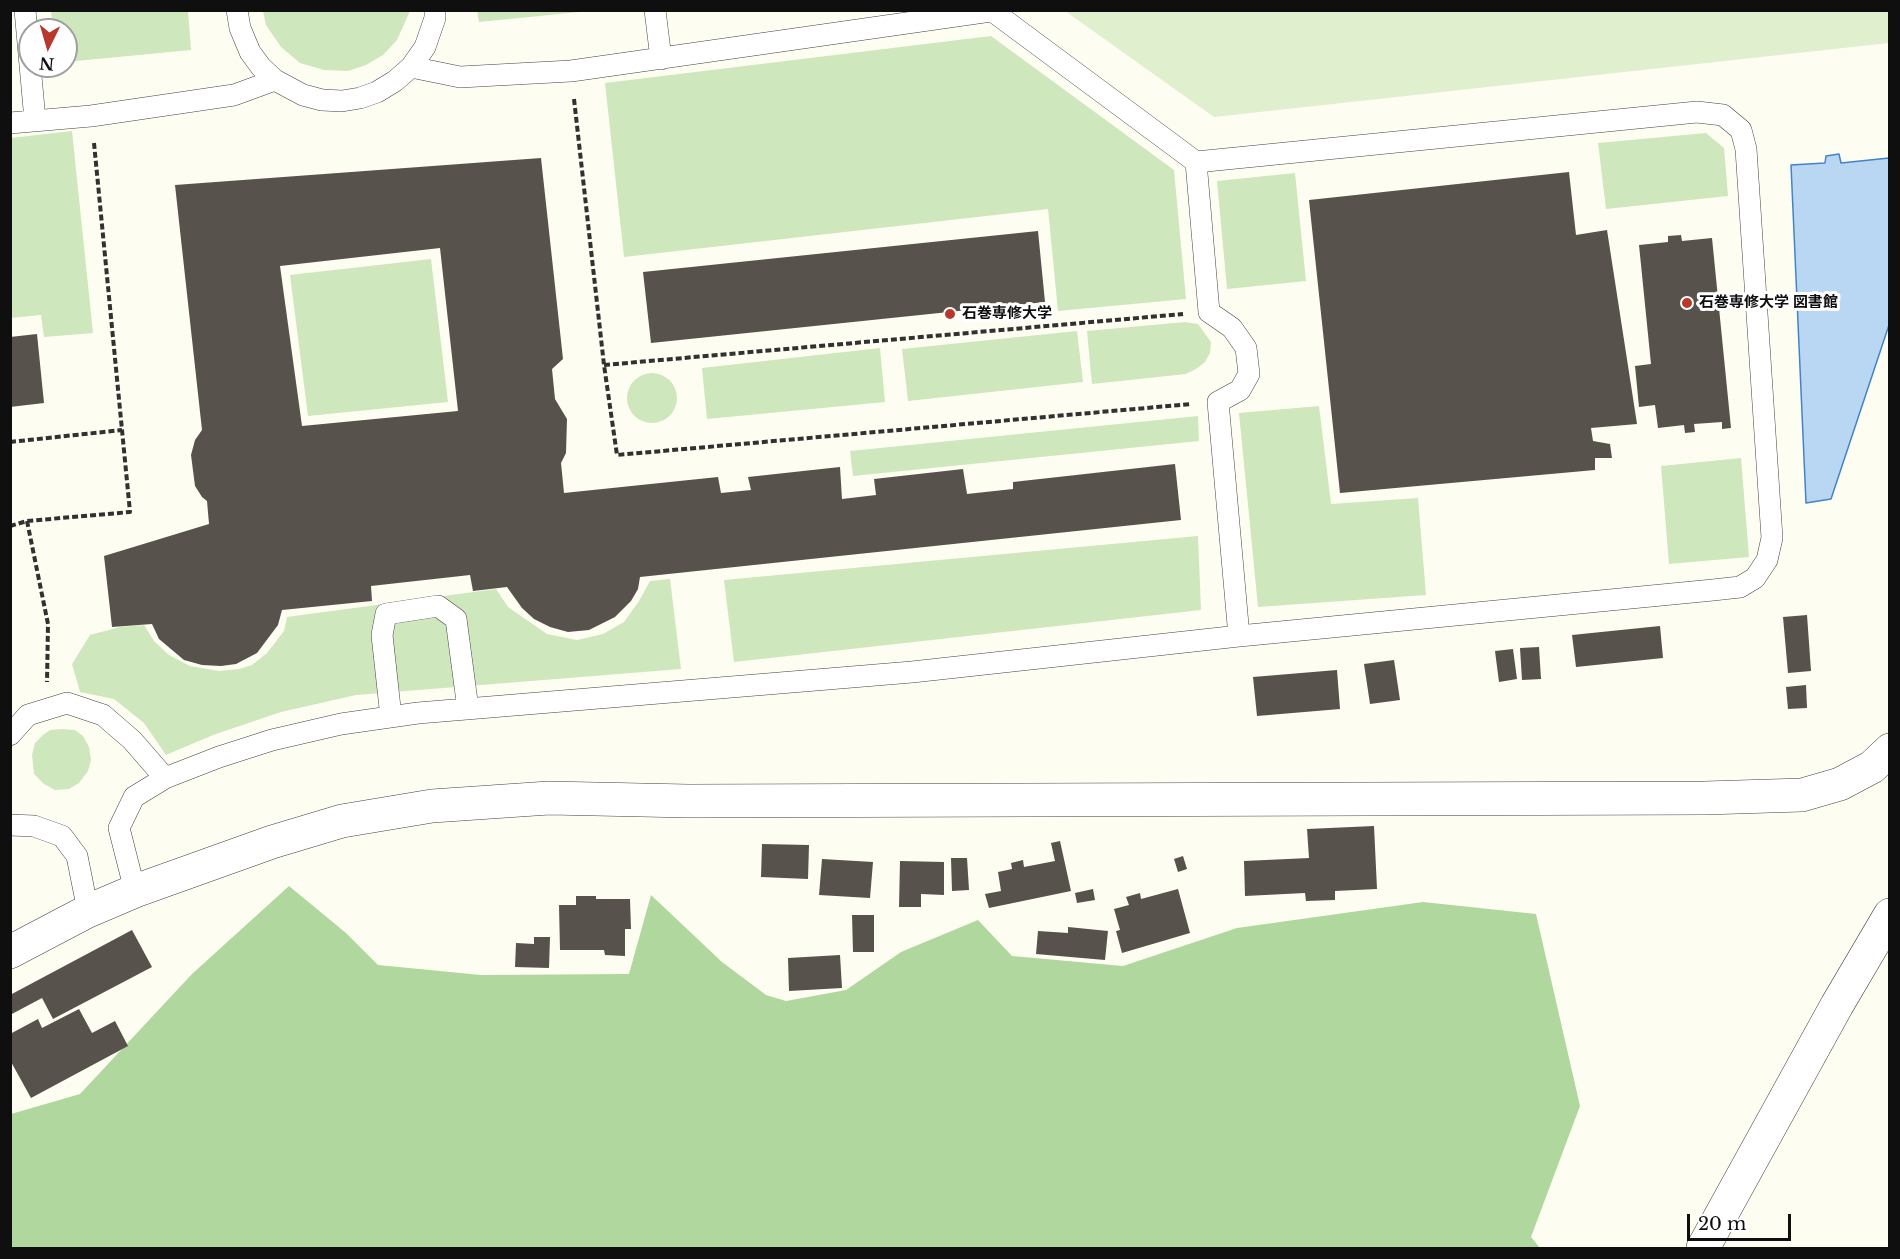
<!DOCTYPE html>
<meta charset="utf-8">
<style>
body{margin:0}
#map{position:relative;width:1900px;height:1259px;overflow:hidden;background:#fefdf2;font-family:"Libre Baskerville",serif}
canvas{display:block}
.frame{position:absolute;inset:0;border:12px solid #0f0f0f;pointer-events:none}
.north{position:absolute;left:18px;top:18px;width:60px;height:60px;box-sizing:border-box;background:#fff;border:2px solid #9f9f9f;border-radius:50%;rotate:185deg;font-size:16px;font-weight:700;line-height:24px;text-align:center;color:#0f0f0f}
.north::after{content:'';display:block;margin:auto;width:21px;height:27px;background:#b8382e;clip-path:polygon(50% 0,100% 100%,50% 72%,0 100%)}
.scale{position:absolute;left:1687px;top:1214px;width:104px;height:27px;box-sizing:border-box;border:3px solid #0f0f0f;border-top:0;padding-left:8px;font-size:18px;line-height:21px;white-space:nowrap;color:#0f0f0f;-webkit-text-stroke:4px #fff;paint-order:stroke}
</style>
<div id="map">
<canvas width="1900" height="1259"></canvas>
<div class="frame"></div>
<div class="north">N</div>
<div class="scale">20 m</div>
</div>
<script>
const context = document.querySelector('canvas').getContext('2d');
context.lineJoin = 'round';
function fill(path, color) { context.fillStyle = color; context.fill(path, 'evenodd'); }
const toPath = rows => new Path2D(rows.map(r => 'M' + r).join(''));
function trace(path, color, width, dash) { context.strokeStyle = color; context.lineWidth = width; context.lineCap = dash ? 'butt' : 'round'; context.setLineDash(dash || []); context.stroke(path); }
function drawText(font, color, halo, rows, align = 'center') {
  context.font = font + ' "Libre Baskerville","Noto Sans JP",serif'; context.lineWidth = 6; context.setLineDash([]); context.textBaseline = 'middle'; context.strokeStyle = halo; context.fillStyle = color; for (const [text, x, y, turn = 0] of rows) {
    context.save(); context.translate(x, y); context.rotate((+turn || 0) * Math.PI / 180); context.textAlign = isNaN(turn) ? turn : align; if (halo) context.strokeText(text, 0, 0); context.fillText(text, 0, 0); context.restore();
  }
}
fill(toPath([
 [51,11,188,11,191,50,66,62,66,30,53,30],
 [263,11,263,10,410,11,397,40,383,55,366,65,348,71,324,70,300,63,281,47,266,25],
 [477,11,477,10,590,11,479,22],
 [991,36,1174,170,1186,299,1058,311,1048,209,624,257,605,83],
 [72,131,93,333,44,337,41,315,11,318,11,138],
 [1706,133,1724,148,1728,196,1606,209,1598,143],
 [1295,173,1306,281,1227,289,1217,181],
 [431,259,448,402,308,416,290,275],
 [1185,322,1198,324,1211,342,1210,353,1205,362,1196,369,1186,374,1092,384,1087,331],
 [1077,331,1083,382,908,401,902,349],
 [880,348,885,402,707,419,702,368],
 '627 398a25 25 0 1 1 50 0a25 25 0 1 1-50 0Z',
 [1319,406,1331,504,1418,498,1426,595,1258,607,1239,413],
 [1198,416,1199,441,853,476,850,451],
 [1741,458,1749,557,1669,564,1661,466],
 [1198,536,1201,610,734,662,724,580],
 [670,579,681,669,356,695,281,712,213,735,166,755,144,723,114,699,80,692,72,664,90,635,120,627,144,625,154,641,169,655,190,666,219,671,239,669,252,665,267,653,284,631,287,617,496,589,508,607,547,634,577,640,603,634,624,622,639,601,650,581],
 [62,729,75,730,83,736,89,747,91,760,88,771,79,783,69,789,55,790,44,784,34,774,32,755,35,743,43,735,50,730]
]), '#cee7bd');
fill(toPath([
 [289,886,346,933,378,965,481,975,629,974,651,895,722,962,766,995,786,1001,846,990,901,952,978,920,1012,956,1123,966,1237,928,1423,902,1536,914,1580,1106,1531,1237,1540,1248,11,1248,11,1114,80,1094,192,974]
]), '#b0d79d');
fill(toPath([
 [1889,10,1889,43,1214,117,1065,11]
]), '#e0efce');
const water = toPath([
 [1839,154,1841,163,1889,158,1889,325,1831,499,1806,503,1791,165,1825,163,1826,156,1839,154]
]);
fill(water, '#b9d6f3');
trace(water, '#4483c6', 1.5);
fill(toPath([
 [541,158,563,359,552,369,555,399,567,419,566,453,561,463,564,493,718,477,721,493,751,490,748,477,840,467,842,499,876,495,874,479,963,469,967,494,1013,489,1013,482,1175,464,1181,520,640,577,638,589,631,601,615,617,589,630,568,632,550,627,534,619,522,608,507,587,473,591,470,575,371,586,372,601,282,610,278,625,257,653,236,664,221,666,202,665,184,660,159,639,152,624,112,627,104,556,209,524,207,501,202,497,195,486,191,455,195,440,202,430,175,185],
 [440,248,458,411,302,426,280,266],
 [1569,172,1576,235,1607,230,1637,424,1591,428,1593,441,1610,444,1612,458,1595,458,1595,470,1340,493,1309,200],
 [1038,231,1045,302,651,343,643,272],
 [1681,235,1682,241,1712,238,1731,428,1722,429,1722,422,1694,424,1695,432,1685,433,1684,425,1658,428,1655,405,1639,407,1635,366,1651,364,1639,245,1668,242,1668,236],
 [37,334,44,403,10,407,10,337],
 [1807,615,1811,671,1788,673,1783,617],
 [1660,626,1663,658,1576,667,1572,635],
 [1539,647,1541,679,1522,680,1520,648],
 [1513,649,1517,679,1499,682,1495,651],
 [1394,660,1400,700,1370,704,1364,664],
 [1337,670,1340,709,1257,716,1253,677],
 [1806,685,1807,708,1788,709,1786,687],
 [1374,826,1377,889,1335,891,1335,900,1306,901,1305,893,1245,896,1244,861,1309,858,1307,829],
 [1060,841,1071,891,989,908,985,894,1001,891,998,872,1012,869,1011,863,1023,860,1024,867,1055,861,1051,843],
 [762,844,809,845,808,879,761,877],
 [1183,856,1187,869,1178,872,1174,859],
 [951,858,967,858,969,890,952,891],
 [822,859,873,862,870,898,819,895],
 [900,861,944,862,944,895,921,894,921,907,899,907],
 [1093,889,1095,900,1077,903,1075,893],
 [1178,889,1190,933,1122,953,1116,931,1120,930,1114,909,1129,905,1126,897,1140,893,1141,899],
 [576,896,596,896,596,899,630,899,631,929,625,929,625,956,605,955,604,950,560,950,559,905,576,905],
 [852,915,874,915,874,952,853,952],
 [1068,927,1108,931,1105,960,1036,954,1038,931,1068,933],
 [132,930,152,967,53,1019,42,998,10,1015,10,995],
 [534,937,550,937,549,968,515,967,516,943,534,944],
 [840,955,842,988,789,991,788,958],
 [79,1009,92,1033,115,1021,128,1046,31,1098,10,1060,10,1034,38,1019,42,1028]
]), '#57524c');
const service = toPath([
 [25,10,35,120],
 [237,10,240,28,250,52,261,67,275,80,303,95,322,100,342,101,360,98,377,92,395,81,411,67,425,47,435,18,435,10],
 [655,10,661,59],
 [411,67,460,77,571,71,991,11],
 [10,123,91,116,234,95,275,80],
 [1196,162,1209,312,1232,328,1246,348,1249,374,1240,390,1218,402,1239,636],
 [391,717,382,635,386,614,438,606,456,619,468,709],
 [10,735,28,715,67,703,103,715,132,740,165,778],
 [10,825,34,826,62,836,77,856,88,911],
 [135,891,119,828,134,797,165,778,219,757,272,740,341,724,418,713,912,672,1239,636,1713,590,1740,587,1755,578,1767,560,1772,538,1746,149,1741,130,1723,115,1697,112,1196,162,991,10]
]);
const minor = toPath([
 [1703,1248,1837,1005,1890,915]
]);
const tertiary = toPath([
 [10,952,88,911,135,891,272,842,342,821,432,806,549,798,688,801,1705,798,1802,795,1840,784,1872,767,1890,750]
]);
trace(service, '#424242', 22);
trace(minor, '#424242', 34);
trace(tertiary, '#424242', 34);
trace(toPath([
 [574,99,604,365,617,455,1191,404],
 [604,365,1183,314],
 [10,442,122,430],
 [27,521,48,624,47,682],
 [10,526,27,521,130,512,94,143]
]), '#313131', 4, [6, 3]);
trace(service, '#fff', 21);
trace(minor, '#fff', 33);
trace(tertiary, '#fff', 33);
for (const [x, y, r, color] of [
 [1687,303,6,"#b8382e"],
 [950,314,6,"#b8382e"]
]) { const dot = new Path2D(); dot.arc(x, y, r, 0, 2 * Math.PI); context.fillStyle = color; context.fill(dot); trace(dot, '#fff', 2); }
drawText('bold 15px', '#0f0f0f', '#fff', [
 ["石巻専修大学 図書館",1699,303],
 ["石巻専修大学",962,314]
], 'left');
</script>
